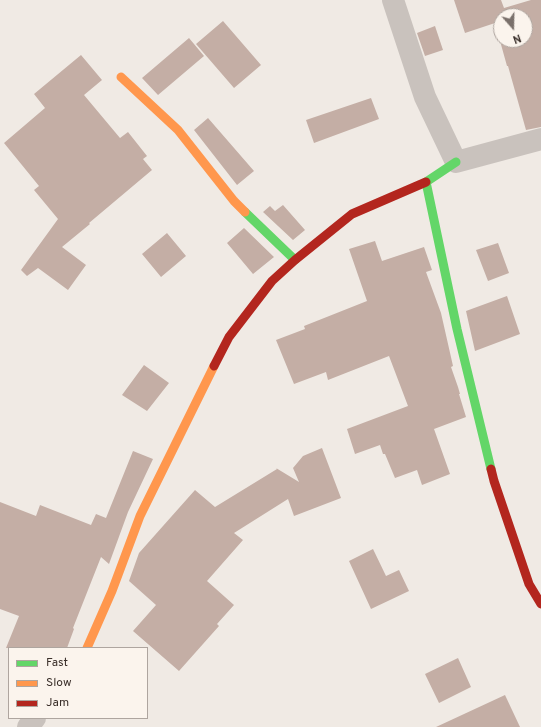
<!DOCTYPE html>
<style>
body{margin:0}
#map{position:relative;width:541px;height:727px;overflow:hidden;background:#f0eae4;font-family:Overpass,sans-serif}
canvas{display:block}
.legend{position:absolute;left:8px;top:647px;width:140px;height:72px;box-sizing:border-box;background:#fbf4ed;border:1px solid #aea59f;margin:0;padding:5px 7px;list-style:none;font-size:12px;color:#3a2f2a}
.legend li{display:flex;align-items:center;gap:8px;height:20px}
.legend b{width:20px;border:1px solid #aea59f}
.north{position:absolute;left:493px;top:8px;width:40px;height:40px;box-sizing:border-box;background:#fbf4ed;border:1px solid #aea59f;border-radius:50%;rotate:160deg;font-size:11px;font-weight:700;line-height:16px;text-align:center;color:#3a2f2a}
.north::after{content:'';display:block;margin:auto;width:14px;height:18px;background:#7a706b;clip-path:polygon(50% 0,100% 100%,50% 72%,0 100%)}
</style>
<div id="map">
<canvas width="541" height="727"></canvas>
<ul class="legend">
<li><b style="height:5px;background:#63d668"></b>Fast</li>
<li><b style="height:5px;background:#ff974d"></b>Slow</li>
<li><b style="height:5px;background:#b3261e"></b>Jam</li>
</ul>
<div class="north">N</div>
</div>
<script>
const context = document.querySelector('canvas').getContext('2d');
context.lineJoin = 'round';
function fill(path, color) { context.fillStyle = color; context.fill(path, 'evenodd'); }
const toPath = rows => new Path2D(rows.map(r => 'M' + r).join(''));
function trace(path, color, width, dash) { context.strokeStyle = color; context.lineWidth = width; context.lineCap = dash ? 'butt' : 'round'; context.setLineDash(dash || []); context.stroke(path); }
fill(toPath([
 [454,0,501,0,504,8,531,0,541,0,541,127,526,130,508,66,507,66,495,23,465,33],
 [501,16,525,16,525,40,501,40],
 [223,21,261,65,234,88,196,44],
 [435,26,443,50,425,56,417,33],
 [189,38,204,56,158,95,142,78],
 [81,55,102,80,84,95,120,138,128,132,147,156,143,159,152,170,89,223,90,224,62,247,86,265,68,290,38,268,27,276,21,270,58,219,34,190,39,186,4,143,45,108,34,94],
 [371,98,379,119,314,143,306,120],
 [208,118,254,171,237,185,194,130],
 [283,205,305,230,293,240,263,212,270,206,275,211],
 [244,228,274,257,253,274,227,243],
 [167,233,186,256,161,277,142,254],
 [375,241,382,261,424,247,432,270,426,272,441,313,453,366,451,367,458,387,460,394,459,394,466,417,434,429,450,474,422,485,417,470,395,478,385,454,383,454,380,445,355,454,347,429,408,406,389,356,328,380,326,372,294,384,276,340,305,329,304,326,367,301,349,249],
 [498,243,509,273,488,281,476,250],
 [507,296,520,334,475,351,466,311],
 [144,365,169,383,147,411,122,395],
 [322,448,341,498,294,516,288,499,234,533,243,540,207,581,234,605,217,624,219,626,179,671,133,631,156,605,129,581,139,553,195,490,215,507,277,469,276,468,299,482,293,468,303,456],
 [133,451,153,459,128,512,109,564,101,557,73,628,74,629,67,648,6,648,19,616,0,609,0,502,36,516,40,505,91,525,96,514,106,518],
 [373,549,386,576,399,570,409,591,371,609,349,561],
 [458,658,471,687,439,703,425,674],
 [505,695,520,727,436,727]
]), '#c4aea5');
trace(toPath([
 [393,0,425,97,456,162,541,139],
 [28,727,35,718]
]), '#c9c2bd', 22);
trace(toPath([
 [456,162,426,182,457,329,491,469],
 [245,212,295,260]
]), '#63d668', 9);
trace(toPath([
 [121,77,178,130,234,201,245,212],
 [87,648,112,591,140,516,214,366]
]), '#ff974d', 9);
trace(toPath([
 [214,366,229,337,272,281,295,260,352,214,426,182],
 [491,469,494,481,529,584,541,604]
]), '#b3261e', 9);
</script>
